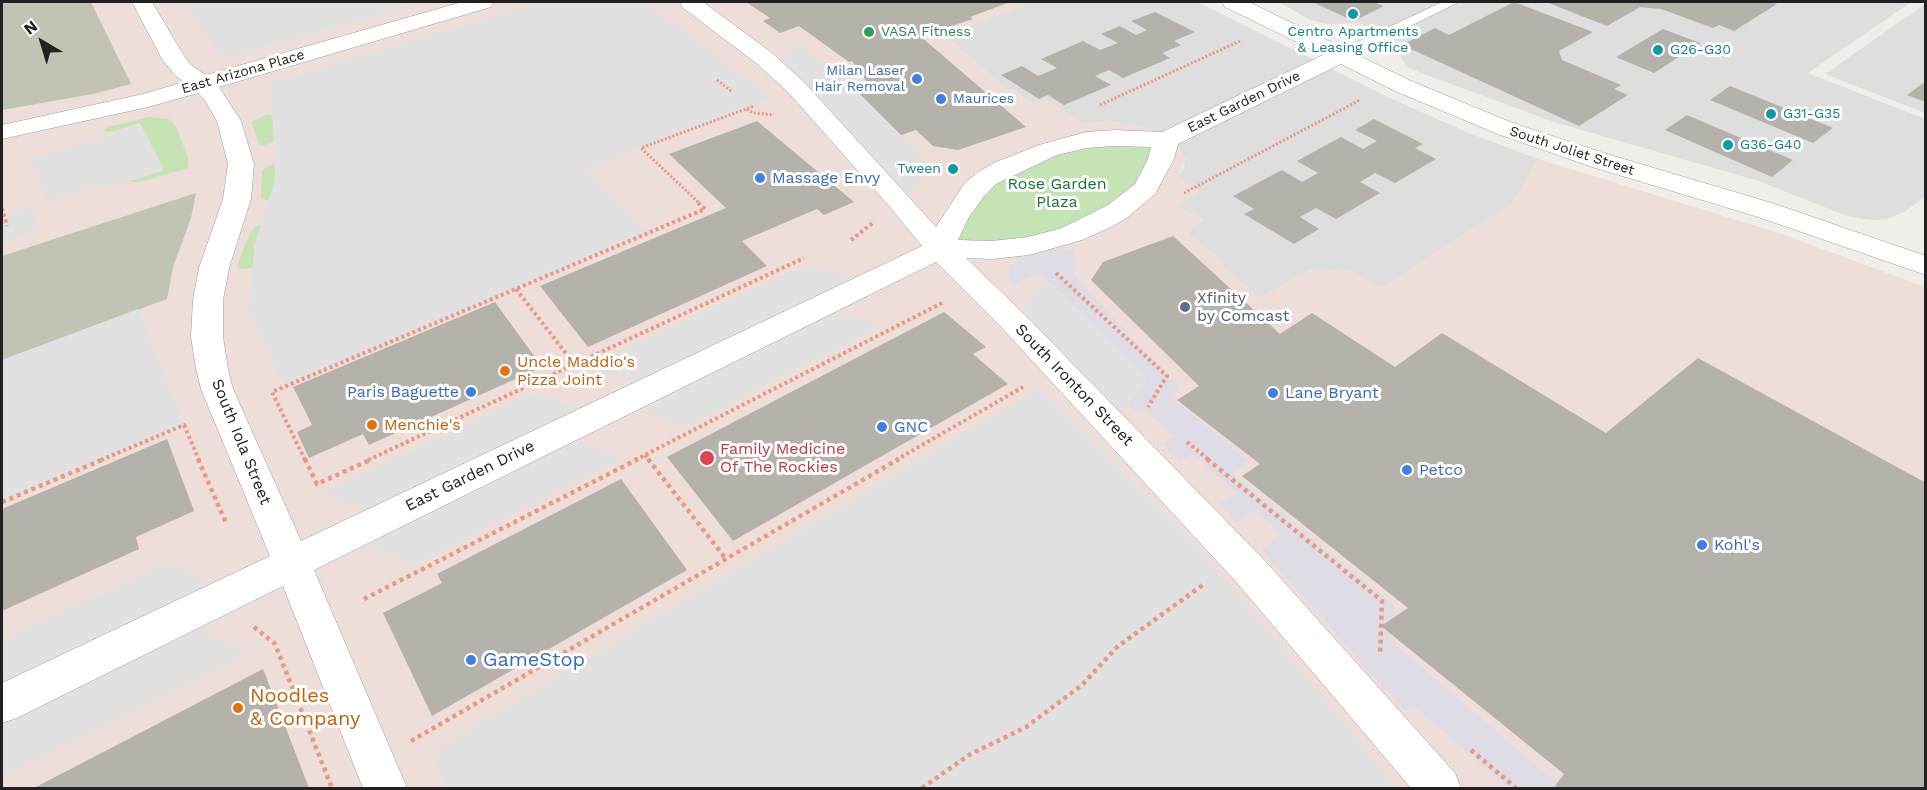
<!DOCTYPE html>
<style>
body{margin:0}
#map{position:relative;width:1927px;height:790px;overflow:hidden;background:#f0eee8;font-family:"Work Sans",sans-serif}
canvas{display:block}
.frame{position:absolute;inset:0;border:3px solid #212121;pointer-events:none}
.north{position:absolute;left:12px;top:12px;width:60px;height:60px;-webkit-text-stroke:4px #fff;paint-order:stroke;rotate:322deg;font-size:16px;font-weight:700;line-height:24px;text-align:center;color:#212121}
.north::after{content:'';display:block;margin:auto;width:21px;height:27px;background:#212121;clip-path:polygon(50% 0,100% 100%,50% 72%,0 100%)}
</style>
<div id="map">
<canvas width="1927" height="790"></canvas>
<div class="frame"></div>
<div class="north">N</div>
</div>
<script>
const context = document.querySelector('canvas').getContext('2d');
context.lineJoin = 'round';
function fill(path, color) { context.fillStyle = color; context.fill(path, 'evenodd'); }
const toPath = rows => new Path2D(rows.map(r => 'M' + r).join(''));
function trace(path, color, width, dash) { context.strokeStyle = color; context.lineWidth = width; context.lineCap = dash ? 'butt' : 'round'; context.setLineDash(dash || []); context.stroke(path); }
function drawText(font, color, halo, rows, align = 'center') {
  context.font = font + ' "Work Sans",sans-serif'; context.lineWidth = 6; context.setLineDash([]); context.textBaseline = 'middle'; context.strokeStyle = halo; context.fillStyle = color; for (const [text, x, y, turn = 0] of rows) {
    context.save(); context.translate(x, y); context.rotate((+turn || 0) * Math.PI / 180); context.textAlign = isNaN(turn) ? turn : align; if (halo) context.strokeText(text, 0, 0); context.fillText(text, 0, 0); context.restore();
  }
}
fill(toPath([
 [1034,2,1198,2,1392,99,1469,133,1538,159,1513,203,1381,289,1352,271,1311,269,1260,298,1222,266,1225,264,1188,233,1203,219,1179,208,1180,202,1200,192,1178,178,1185,166,1179,148,1145,127,1110,121,1083,124,1044,99,1031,104,1014,90,1009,91,944,35],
 [1279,2,1911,2,1808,73,1925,119,1925,197,1904,212,1887,219,1871,220,1847,216,1756,180,1557,123,1421,73,1408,67,1401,58,1408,45,1359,23,1327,24,1310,20],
 [1925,4,1925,113,1825,74]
]), '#dfdede');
fill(toPath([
 [2,2,1034,2,944,35,1009,91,1013,89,1030,104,1044,99,1083,124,1110,121,1145,127,1179,148,1187,158,1178,178,1201,192,1180,202,1179,208,1204,219,1188,233,1225,264,1222,266,1260,298,1311,269,1352,271,1381,289,1513,203,1538,159,1782,234,1925,287,1925,788,2,788]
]), '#eededa');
fill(toPath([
 [2,2,91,2,131,84,93,94,2,110],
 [196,193,191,218,173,267,167,299,2,360,2,256]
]), '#c1c3b5');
fill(toPath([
 [266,115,271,115,284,138,262,146,259,145,251,122],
 [150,117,169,119,176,127,188,157,188,168,140,182,123,182,158,169,140,123,111,132,104,131,106,127],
 [1166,140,1153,176,1072,234,939,249,964,204,1048,150],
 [276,162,288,175,274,180,280,194,278,197,267,200,261,199,262,170],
 [271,221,283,235,253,246,260,264,258,266,245,269,239,268,237,265,250,233,257,226]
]), '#c5e3b5');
fill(toPath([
 [186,2,424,2,221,59],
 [540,2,646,2,772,99,586,169,647,233,285,387,248,311,255,244,275,180,271,83],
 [799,43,845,79,931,168,900,201,772,65],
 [141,125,164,170,104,190,101,184,47,202,30,159],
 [31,206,39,231,2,243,2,216],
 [805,266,873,280,818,308,882,325,684,427,620,403,649,389,587,366],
 [1045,282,1147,377,1112,424,1014,322],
 [138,309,184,425,2,502,2,360],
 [1039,389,1207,557,1398,788,447,788,432,753],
 [534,393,600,413,558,434,623,458,416,564,345,537,384,518,323,492],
 [165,564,234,591,178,619,246,653,2,778,2,640]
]), '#e1e1e1');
fill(toPath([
 [1062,248,1074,251,1074,275,1179,388,1168,396,1249,461,1232,473,1393,604,1389,639,1562,788,1509,788,1414,706,1405,711,1262,550,1281,534,1254,510,1236,523,1220,503,1238,493,1193,454,1179,462,1163,443,1174,436,1144,409,1137,412,1128,405,1148,378,1040,273,1020,281,1013,287,1008,273,1010,266,1021,259,1048,250]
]), '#dedde5');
fill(toPath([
 [746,2,1010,2,970,17,973,19,920,36,1026,127,958,150,933,146,916,130,901,135,851,85,866,81,852,61,849,62,799,26,780,33,763,21,770,18],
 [1312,2,1373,2,1384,6,1354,21],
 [1514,2,1593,32,1559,51,1562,60,1621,85,1614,89,1628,95,1579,126,1402,45,1435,28,1449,35],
 [1546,2,1771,2,1777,4,1734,31,1719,25,1713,28,1661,9,1640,7,1607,26],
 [1155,12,1195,32,1174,41,1181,45,1162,53,1170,58,1123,78,1109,70,1095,76,1111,85,1064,105,1048,95,1039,99,1001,75,1022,66,1038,76,1057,68,1041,59,1083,41,1100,50,1118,43,1101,34,1120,26,1136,35,1147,30,1131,21],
 [1663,29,1700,43,1654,73,1616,57],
 [1926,81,1926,102,1907,95],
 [1730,86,1833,128,1813,143,1710,100],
 [1687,115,1793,160,1772,177,1665,130],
 [1374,119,1423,144,1415,148,1436,159,1395,183,1375,173,1360,182,1380,193,1336,219,1316,208,1300,217,1319,229,1294,244,1244,214,1254,209,1233,196,1282,170,1302,182,1318,173,1297,161,1341,137,1363,149,1377,141,1355,130],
 [757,121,854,202,824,215,817,209,742,241,767,266,588,347,540,286,726,208,669,154],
 [1173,236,1280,334,1312,313,1395,367,1442,333,1606,433,1698,358,1926,483,1926,788,1558,788,1555,786,1564,774,1381,626,1408,608,1242,476,1260,464,1177,400,1199,386,1091,280,1103,262],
 [495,302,542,367,369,445,363,434,309,458,297,432,312,425,293,387],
 [944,312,986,347,973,354,1008,384,733,541,667,457],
 [167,439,194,511,136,537,139,549,2,611,2,509],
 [621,479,687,570,432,716,383,613,442,583,437,574],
 [263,669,309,788,34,788]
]), '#b5b1ab');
const service = toPath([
 [1442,2,1459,2,1344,59,1334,59,1332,56,1334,53,1442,2]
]);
const minor = toPath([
 [132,2,152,2,184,56,191,65,206,75,462,2,494,2,491,7,219,87,241,121,254,164,251,199,229,268,223,300,223,337,228,369,233,389,301,541,922,246,890,207,788,92,756,63,682,7,680,2,703,2,772,53,804,82,936,227,964,184,978,172,996,162,1039,145,1086,132,1114,130,1162,132,1323,55,1225,7,1222,2,1249,2,1411,81,1513,123,1607,154,1775,204,1926,256,1926,275,1755,216,1589,166,1495,133,1395,91,1341,64,1178,144,1174,159,1155,194,1128,217,1111,227,1082,240,1029,255,992,259,966,258,1025,315,1266,562,1455,773,1461,788,1411,788,1238,584,1003,329,936,262,314,570,407,788,363,788,283,586,17,718,2,723,2,683,270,556,201,389,196,369,191,337,193,300,199,268,223,199,228,164,217,121,204,99,198,93,148,107,2,139,2,125,143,94,184,82,175,75,162,59,132,2],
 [1114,146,1151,147,1148,159,1135,184,1108,205,1062,228,1028,237,992,241,958,240,969,217,984,196,996,184,1057,155,1087,148,1114,146]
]);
trace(service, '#9e9e9e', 1);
trace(minor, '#9e9e9e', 1);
trace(toPath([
 [717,80,731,91],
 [1100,105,1240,41],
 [747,109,753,113,774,115],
 [1184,193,1360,100],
 [698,202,641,148,754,106]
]), '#e99980', 3, [2, 2]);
trace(toPath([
 [2,208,7,226],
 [851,240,874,222],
 [1056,273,1167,376,1148,407],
 [516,289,575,365],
 [1187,442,1209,460],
 [645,455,649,460],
 [101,460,184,425,199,460],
 [305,460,272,392,705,209,696,201],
 [368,460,804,258],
 [635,460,942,303],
 [896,460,1023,387]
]), '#e99980', 4, [3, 3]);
trace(toPath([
 [198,459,227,525],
 [305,459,317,484,372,459],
 [648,459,726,559],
 [1207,459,1382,601,1380,653],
 [2,502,104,459],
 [364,599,638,459],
 [254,627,275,644,332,788],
 [411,741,899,459],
 [1471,750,1516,788],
 [922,788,969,755,1026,727,1082,685,1117,647,1204,584]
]), '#e99980', 4.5, [4, 4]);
fill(service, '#fff');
fill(minor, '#fff');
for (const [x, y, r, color] of [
 [1353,14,6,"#0f9aa8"],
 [869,32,6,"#2e9e5b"],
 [1658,50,6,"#0f9aa8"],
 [917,79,6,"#3f7fe0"],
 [941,99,6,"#3f7fe0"],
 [1771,114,6,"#0f9aa8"],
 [1728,145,6,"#0f9aa8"],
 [953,169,6,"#0f9aa8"],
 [760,178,6,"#3f7fe0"],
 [1185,307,6,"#5c6f8a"],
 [505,371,6,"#e8710a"],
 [471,392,6,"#3f7fe0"],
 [1273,393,6,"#3f7fe0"],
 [372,425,6,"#e8710a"],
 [882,427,6,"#3f7fe0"],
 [707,458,8,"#e0444e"],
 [1407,470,6,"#3f7fe0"],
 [1702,545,6,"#3f7fe0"],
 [471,660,6,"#3f7fe0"],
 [238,708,6,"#e8710a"]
]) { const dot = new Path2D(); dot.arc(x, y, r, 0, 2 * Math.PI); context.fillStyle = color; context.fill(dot); trace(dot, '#fff', 2); }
drawText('14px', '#27864d', '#fff', [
 ["VASA Fitness",881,32]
], 'left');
drawText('14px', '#0d838f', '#fff', [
 ["Centro Apartments",1353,32,"center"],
 ["& Leasing Office",1353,48,"center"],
 ["G26-G30",1670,50],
 ["G31-G35",1783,114],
 ["G36-G40",1740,145],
 ["Tween",941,169,"right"]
], 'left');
drawText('14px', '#366cbe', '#fff', [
 ["Milan Laser",905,71],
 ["Hair Removal",905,87],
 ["Maurices",953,99,"left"]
], 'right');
drawText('14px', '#212121', '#fff', [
 ["East Arizona Place",243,72,-16],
 ["East Garden Drive",1244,102,-26],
 ["South Joliet Street",1572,151,18]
]);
drawText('16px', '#366cbe', '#fff', [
 ["Massage Envy",772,178],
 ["Paris Baguette",459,392,"right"],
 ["Lane Bryant",1285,393],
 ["GNC",894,427],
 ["Petco",1419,470],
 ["Kohl's",1714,545]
], 'left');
drawText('16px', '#1a732e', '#fff', [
 ["Rose Garden",1057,184],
 ["Plaza",1057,202]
]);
drawText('16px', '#4e5e75', '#fff', [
 ["Xfinity",1197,298],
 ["by Comcast",1197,316]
], 'left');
drawText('16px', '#c56008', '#fff', [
 ["Uncle Maddio's",517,362],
 ["Pizza Joint",517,380],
 ["Menchie's",384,425]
], 'left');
drawText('16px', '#212121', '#fff', [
 ["South Ironton Street",1074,385,46],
 ["South Iola Street",241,442,68],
 ["East Garden Drive",470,476,-26]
]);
drawText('16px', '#be3a42', '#fff', [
 ["Family Medicine",720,449],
 ["Of The Rockies",720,467]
], 'left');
drawText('20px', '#366cbe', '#fff', [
 ["GameStop",483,660]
], 'left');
drawText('20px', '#c56008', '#fff', [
 ["Noodles",250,696],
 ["& Company",250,719]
], 'left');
</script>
